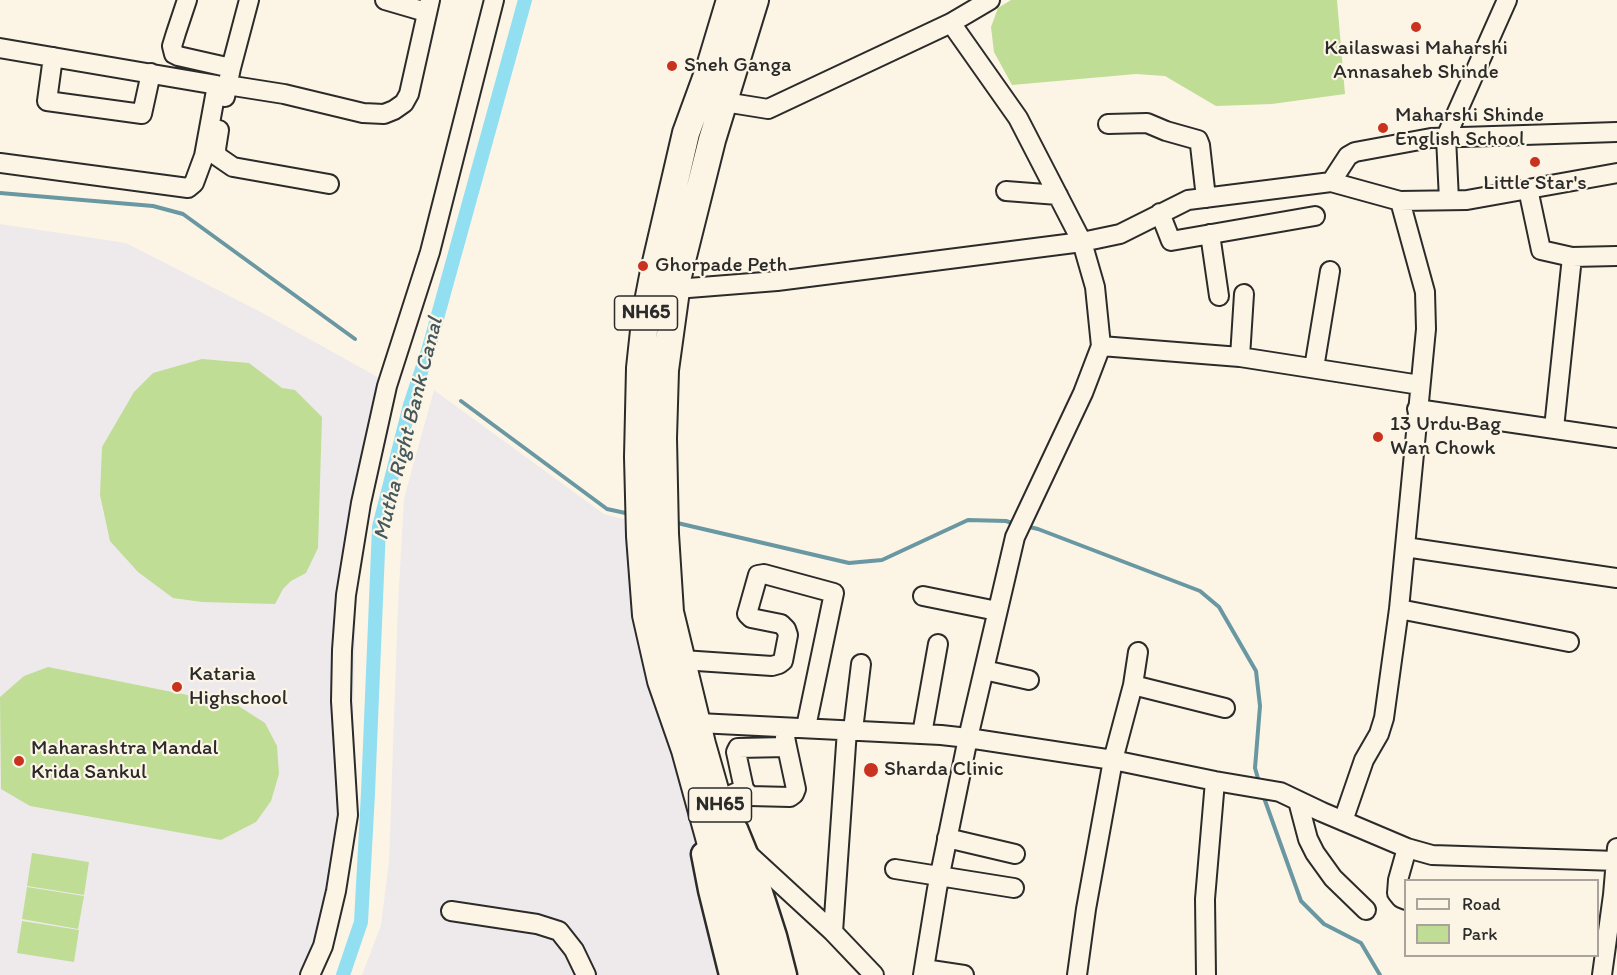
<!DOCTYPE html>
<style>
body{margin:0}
#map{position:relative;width:1617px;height:975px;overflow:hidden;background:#fcf5e5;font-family:Itim,sans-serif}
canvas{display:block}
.legend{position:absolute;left:1404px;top:879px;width:195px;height:78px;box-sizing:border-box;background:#fcf5e5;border:2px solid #a8a49b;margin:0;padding:8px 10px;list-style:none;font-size:18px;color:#2b2b2b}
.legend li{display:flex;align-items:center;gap:12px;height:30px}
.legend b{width:30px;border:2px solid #a8a49b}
</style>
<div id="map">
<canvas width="1617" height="975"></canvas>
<ul class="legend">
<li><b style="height:8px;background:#fcf5e5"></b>Road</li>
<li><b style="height:16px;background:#bfdd95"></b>Park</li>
</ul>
</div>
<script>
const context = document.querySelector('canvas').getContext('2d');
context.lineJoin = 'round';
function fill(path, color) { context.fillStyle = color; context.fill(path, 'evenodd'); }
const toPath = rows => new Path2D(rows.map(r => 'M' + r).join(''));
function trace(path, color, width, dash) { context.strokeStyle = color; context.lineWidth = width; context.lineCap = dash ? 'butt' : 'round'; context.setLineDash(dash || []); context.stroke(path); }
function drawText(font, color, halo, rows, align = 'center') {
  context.font = font + ' Itim,sans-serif'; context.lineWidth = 4.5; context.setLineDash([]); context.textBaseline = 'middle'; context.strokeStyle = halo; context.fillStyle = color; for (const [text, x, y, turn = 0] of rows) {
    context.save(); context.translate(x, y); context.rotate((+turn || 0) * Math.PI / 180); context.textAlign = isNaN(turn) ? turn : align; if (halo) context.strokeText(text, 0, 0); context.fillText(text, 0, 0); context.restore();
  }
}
fill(toPath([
 [0,224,126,243,259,311,385,381,357,567,351,807,307,975,0,975],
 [434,390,604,514,631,521,724,975,362,975,381,925,389,861,398,603,404,498]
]), '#eeeaec');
fill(toPath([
 [1011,0,1337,0,1345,94,1272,104,1216,106,1165,76,1136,74,1012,85,994,52,991,27,998,8],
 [202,359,249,363,282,388,295,390,322,417,318,548,306,573,291,581,283,589,275,604,202,602,173,598,138,572,110,541,100,495,102,447,134,392,153,373],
 [48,667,237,705,265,723,277,746,279,774,271,801,256,822,221,840,30,806,1,789,0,697,24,676],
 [32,853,89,862,84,895,27,886],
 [27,887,84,896,78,929,22,919],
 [22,921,79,930,74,962,17,953]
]), '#bfdd95');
trace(toPath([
 [0,193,153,206,183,214,355,339],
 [461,401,607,509,630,514],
 [673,522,849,563,882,560,968,520,1006,521,1015,524],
 [1025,526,1038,529,1200,591,1219,607,1256,671,1260,706,1255,768,1259,782],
 [1263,795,1301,901,1324,924,1361,943,1380,975]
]), '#6997a2', 4);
trace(toPath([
 [343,975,361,922,368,793,379,527,410,405,428,351,525,0]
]), '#92dff2', 14);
const minor = toPath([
 [187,0,176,33,172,46,174,54,178,56,231,68],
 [385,0,426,12],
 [0,48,217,85,204,156,194,183,188,188,0,163],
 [53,57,47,101,142,114,151,73],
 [227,85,284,94,363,113,384,114,394,110,404,103,409,94,430,0],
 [225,97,231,68,249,0],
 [712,100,768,109,951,23,990,0],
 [1108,124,1147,123,1166,131,1198,140,1200,145,1206,198],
 [219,130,216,149,217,156,233,167,329,184],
 [1331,182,1348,156,1355,152,1431,138,1617,132],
 [1528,189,1541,250,1572,257,1617,256],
 [1006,191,1058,195],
 [1449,200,1446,137,1507,0],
 [1160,213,1171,241,1315,216],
 [1210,234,1219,296],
 [676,289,777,281,1082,242,1120,234,1188,200,1331,182,1400,201,1467,200,1617,173],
 [1101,346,1240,357,1420,385],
 [1240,357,1244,294],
 [1314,368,1330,271],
 [1417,409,1617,438],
 [1554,428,1572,257],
 [1405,547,1617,578],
 [923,596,997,611],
 [1399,609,1569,642],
 [682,660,772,666,779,664,783,661,788,635,786,629,781,624,751,618,747,614,758,575,764,574,834,593,806,727],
 [984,670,1029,680],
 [1133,685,1225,708],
 [698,723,941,735,968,738,1113,760,1215,781,1280,792,1322,812,1407,848,1432,855,1617,861],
 [853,730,861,664],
 [922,734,938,644],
 [744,789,736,752,738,748,787,747,785,737],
 [724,798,744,789,750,796,790,797,794,794,796,789,787,747],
 [1298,801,1308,839,1315,853,1333,878,1366,910],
 [1343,821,1364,760,1379,734,1384,718,1399,609,1426,329,1425,292,1400,201],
 [947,838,1015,854],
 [746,852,833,932,874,975],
 [895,869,1014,888],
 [1406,900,1401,898,1397,893,1398,880,1407,848],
 [451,911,537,924,559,931,574,950,586,975],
 [833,932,847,730],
 [924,969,964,975],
 [310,975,323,946,336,891,348,815,341,701,342,650,346,595,361,503,387,386,430,252,494,0],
 [923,975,937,889,968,738,1015,537,1083,393,1101,346,1095,287,1082,242,1018,118,951,23],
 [1077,975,1086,909,1113,760,1133,685,1138,652],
 [1206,975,1205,899,1215,781],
 [1602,975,1613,895,1617,848]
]);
const major = toPath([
 [736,829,758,883,775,936,785,975],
 [703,854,710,890,731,975]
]);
const highway = toPath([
 [730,0,709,70,686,133,654,271,646,312,640,368,638,457,640,536,646,615,661,681,685,750,747,975],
 [755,0,712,140,678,276,665,370,663,438,665,534,670,612,702,744,737,867,766,975]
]);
trace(minor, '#2b2b2b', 22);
trace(major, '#2b2b2b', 27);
trace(highway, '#2b2b2b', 30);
trace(minor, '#fcf5e5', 18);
trace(major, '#fcf5e5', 22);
trace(highway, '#fcf5e5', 26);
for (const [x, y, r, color] of [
 [1416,27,6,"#c8321e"],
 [672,66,6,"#c8321e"],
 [1383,128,6,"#c8321e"],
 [1535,162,6,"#c8321e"],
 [643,266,6,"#c8321e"],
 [1378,437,6,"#c8321e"],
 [177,687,6,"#c8321e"],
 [19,761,6,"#c8321e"],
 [871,770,8,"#c8321e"]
]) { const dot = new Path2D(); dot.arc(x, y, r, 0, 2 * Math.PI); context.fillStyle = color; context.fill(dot); trace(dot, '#fcf5e5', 2); }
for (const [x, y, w] of [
 [646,313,63],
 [720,805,63]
]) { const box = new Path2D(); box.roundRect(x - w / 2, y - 17, w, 34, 4.5); context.fillStyle = '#fcf5e5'; context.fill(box); trace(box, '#2b2b2b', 1.5); }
drawText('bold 20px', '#2b2b2b', null, [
 ["NH65",646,313],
 ["NH65",720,805]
]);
drawText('21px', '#2b2b2b', '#fcf5e5', [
 ["Kailaswasi Maharshi",1416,49,"center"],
 ["Annasaheb Shinde",1416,73,"center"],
 ["Sneh Ganga",684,66],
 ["Maharshi Shinde",1395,116],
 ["English School",1395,140],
 ["Little Star's",1535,184,"center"],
 ["Ghorpade Peth",655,266],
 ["13 Urdu Bag",1390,425],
 ["Wan Chowk",1390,449],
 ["Kataria",189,675],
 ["Highschool",189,699],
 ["Maharashtra Mandal",31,749],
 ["Krida Sankul",31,773],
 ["Sharda Clinic",884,770]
], 'left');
drawText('italic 22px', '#45585d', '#fcf5e5', [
 ["Mutha Right Bank Canal",409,429,-76]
]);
</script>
